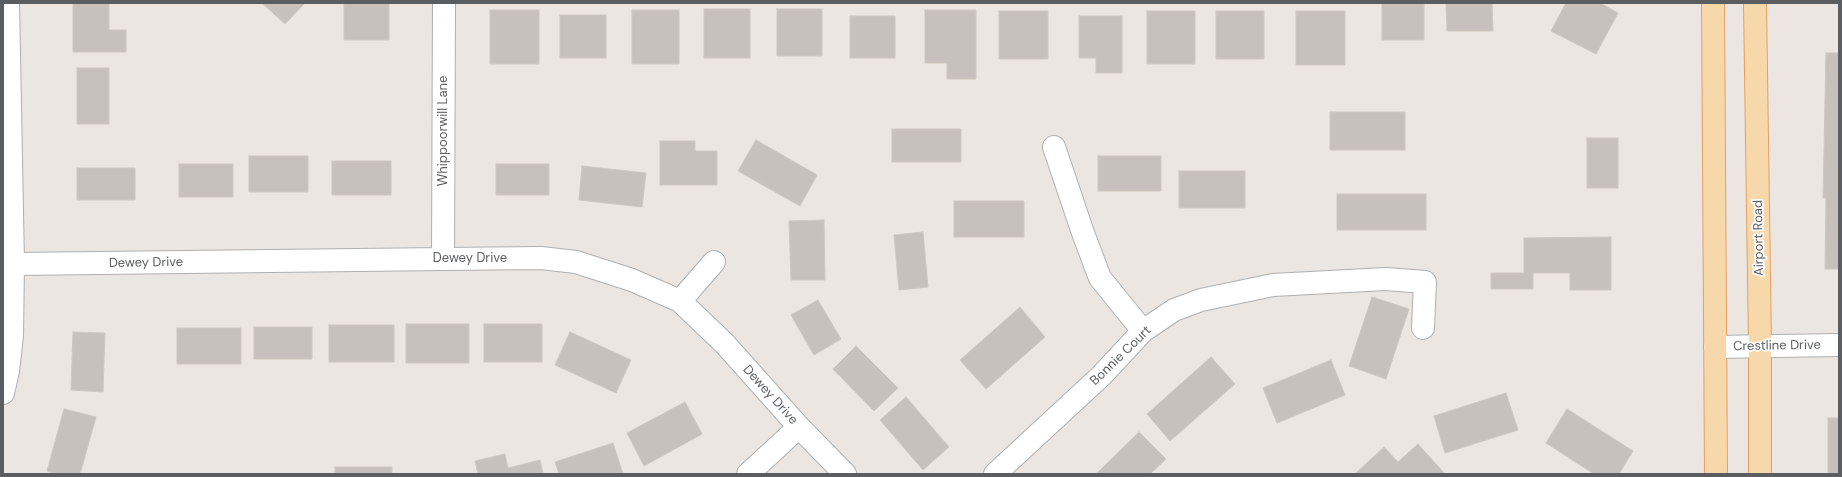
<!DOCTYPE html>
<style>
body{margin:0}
#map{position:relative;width:1842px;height:477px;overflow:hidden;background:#ebe6e1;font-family:"DM Sans",sans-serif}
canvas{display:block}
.frame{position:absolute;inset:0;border:4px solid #5a5e61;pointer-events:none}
</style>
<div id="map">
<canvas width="1842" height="477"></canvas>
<div class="frame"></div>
</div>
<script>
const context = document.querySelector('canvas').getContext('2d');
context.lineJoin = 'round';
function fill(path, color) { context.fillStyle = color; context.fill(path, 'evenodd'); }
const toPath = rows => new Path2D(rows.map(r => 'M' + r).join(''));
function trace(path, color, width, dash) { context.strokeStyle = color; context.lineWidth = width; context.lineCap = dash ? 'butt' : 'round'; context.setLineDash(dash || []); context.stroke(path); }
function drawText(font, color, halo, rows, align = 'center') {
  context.font = font + ' "DM Sans",sans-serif'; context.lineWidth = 3.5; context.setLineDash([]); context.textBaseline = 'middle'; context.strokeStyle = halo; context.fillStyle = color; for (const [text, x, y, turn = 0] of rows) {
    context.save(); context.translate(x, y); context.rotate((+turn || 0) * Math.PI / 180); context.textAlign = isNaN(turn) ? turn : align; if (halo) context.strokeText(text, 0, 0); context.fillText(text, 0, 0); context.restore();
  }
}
const building = toPath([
 [73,3,109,3,109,30,126,30,126,52,73,52,73,3],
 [262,3,305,3,285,24,262,3],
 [344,3,389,3,389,40,344,40,344,3],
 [1382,3,1424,3,1424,40,1382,40,1382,3],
 [1446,3,1492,3,1493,31,1447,31,1446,3],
 [1566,3,1600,3,1618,13,1596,54,1551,31,1566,3],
 [704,9,750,9,750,58,704,58,704,9],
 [777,9,822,9,822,56,777,56,777,9],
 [490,10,539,10,539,64,490,64,490,10],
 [632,10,679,10,679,64,632,64,632,10],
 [925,10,976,10,976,79,947,79,947,63,925,63,925,10],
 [999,11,1048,11,1048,59,999,59,999,11],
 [1147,11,1195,11,1195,64,1147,64,1147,11],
 [1216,11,1264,11,1264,59,1216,59,1216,11],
 [1296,11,1345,11,1345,65,1296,65,1296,11],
 [560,15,606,15,606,58,560,58,560,15],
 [850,16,895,16,895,58,850,58,850,16],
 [1079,16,1122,16,1122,73,1096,73,1096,58,1079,58,1079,16],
 [1826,53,1839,53,1839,269,1825,269,1826,198,1823,198,1826,53],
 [77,68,109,68,109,124,77,124,77,68],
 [1330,112,1405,112,1405,150,1330,150,1330,112],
 [892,129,961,129,961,162,892,162,892,129],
 [1587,138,1618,138,1618,188,1587,188,1587,138],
 [756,140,817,175,800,206,738,171,756,140],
 [660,141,695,141,695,151,717,151,717,185,660,185,660,141],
 [249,156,308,156,308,192,249,192,249,156],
 [1098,156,1161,156,1161,191,1098,191,1098,156],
 [332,161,391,161,391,195,332,195,332,161],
 [179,164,233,164,233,197,179,197,179,164],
 [496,164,549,164,549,195,496,195,496,164],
 [582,166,646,173,642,207,579,200,582,166],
 [77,168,135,168,135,200,77,200,77,168],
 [1179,171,1245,171,1245,208,1179,208,1179,171],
 [1337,194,1426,194,1426,230,1337,230,1337,194],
 [954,201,1024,201,1024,237,954,237,954,201],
 [824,220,825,280,791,280,789,221,824,220],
 [923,232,928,287,899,290,894,235,923,232],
 [1611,237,1611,290,1570,290,1570,273,1533,273,1533,289,1491,289,1491,273,1524,273,1524,238,1611,237],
 [1372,297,1409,309,1386,379,1349,366,1372,297],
 [818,300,841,339,814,355,791,315,818,300],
 [1020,307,1045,337,986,389,960,360,1020,307],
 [406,324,469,324,469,363,406,363,406,324],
 [484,324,542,324,542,362,484,362,484,324],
 [329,325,394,325,394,362,329,362,329,325],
 [254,327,312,327,312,359,254,359,254,327],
 [177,328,241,328,241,364,177,364,177,328],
 [73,332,105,333,103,392,71,390,73,332],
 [570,332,631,360,616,393,555,365,570,332],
 [856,346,898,388,874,411,833,369,856,346],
 [1211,357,1235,384,1170,441,1147,414,1211,357],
 [1331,360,1345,395,1277,423,1263,388,1331,360],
 [1506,393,1518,430,1445,453,1434,416,1506,393],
 [906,397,949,447,923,470,880,420,906,397],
 [685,402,702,434,644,466,627,433,685,402],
 [64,409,96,417,80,474,56,474,47,471,64,409],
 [1567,409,1633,451,1619,474,1594,474,1546,443,1567,409],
 [1828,418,1839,418,1839,474,1828,474,1828,418],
 [1139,432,1166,459,1150,474,1096,474,1139,432],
 [613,443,623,474,559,474,555,462,613,443],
 [1418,444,1445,474,1355,474,1384,447,1398,462,1418,444],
 [505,454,508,468,540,460,543,474,478,474,475,461,505,454],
 [335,467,392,467,392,474,335,474,335,467]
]);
fill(building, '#c7c1bd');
trace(building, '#cfc7c0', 1);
const minor = toPath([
 [1054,147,1083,233,1100,278,1143,331],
 [443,259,444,3],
 [13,264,443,259,541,258,576,262,632,280,680,301,725,344,799,427,845,474],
 [680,301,714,262],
 [1715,347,1839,345],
 [3,393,8,371,12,336,13,264,8,3],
 [748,474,799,427],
 [995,474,1101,376,1143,331,1174,310,1201,300,1273,285,1386,279,1425,282,1423,328]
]);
const major = toPath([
 [1713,3,1716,474],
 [1755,3,1760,346,1760,474]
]);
trace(minor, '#adb0b3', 24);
trace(major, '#e4a061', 24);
trace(minor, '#fff', 22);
trace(major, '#f7d8aa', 22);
drawText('13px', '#5a5e61', '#fff', [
 ["Whippoorwill Lane",444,131,-90],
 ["Airport Road",1759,238,-91],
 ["Dewey Drive",470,259],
 ["Dewey Drive",146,263,-1],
 ["Crestline Drive",1777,346,-1],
 ["Bonnie Court",1121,356,-44],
 ["Dewey Drive",770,395,48]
]);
</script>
